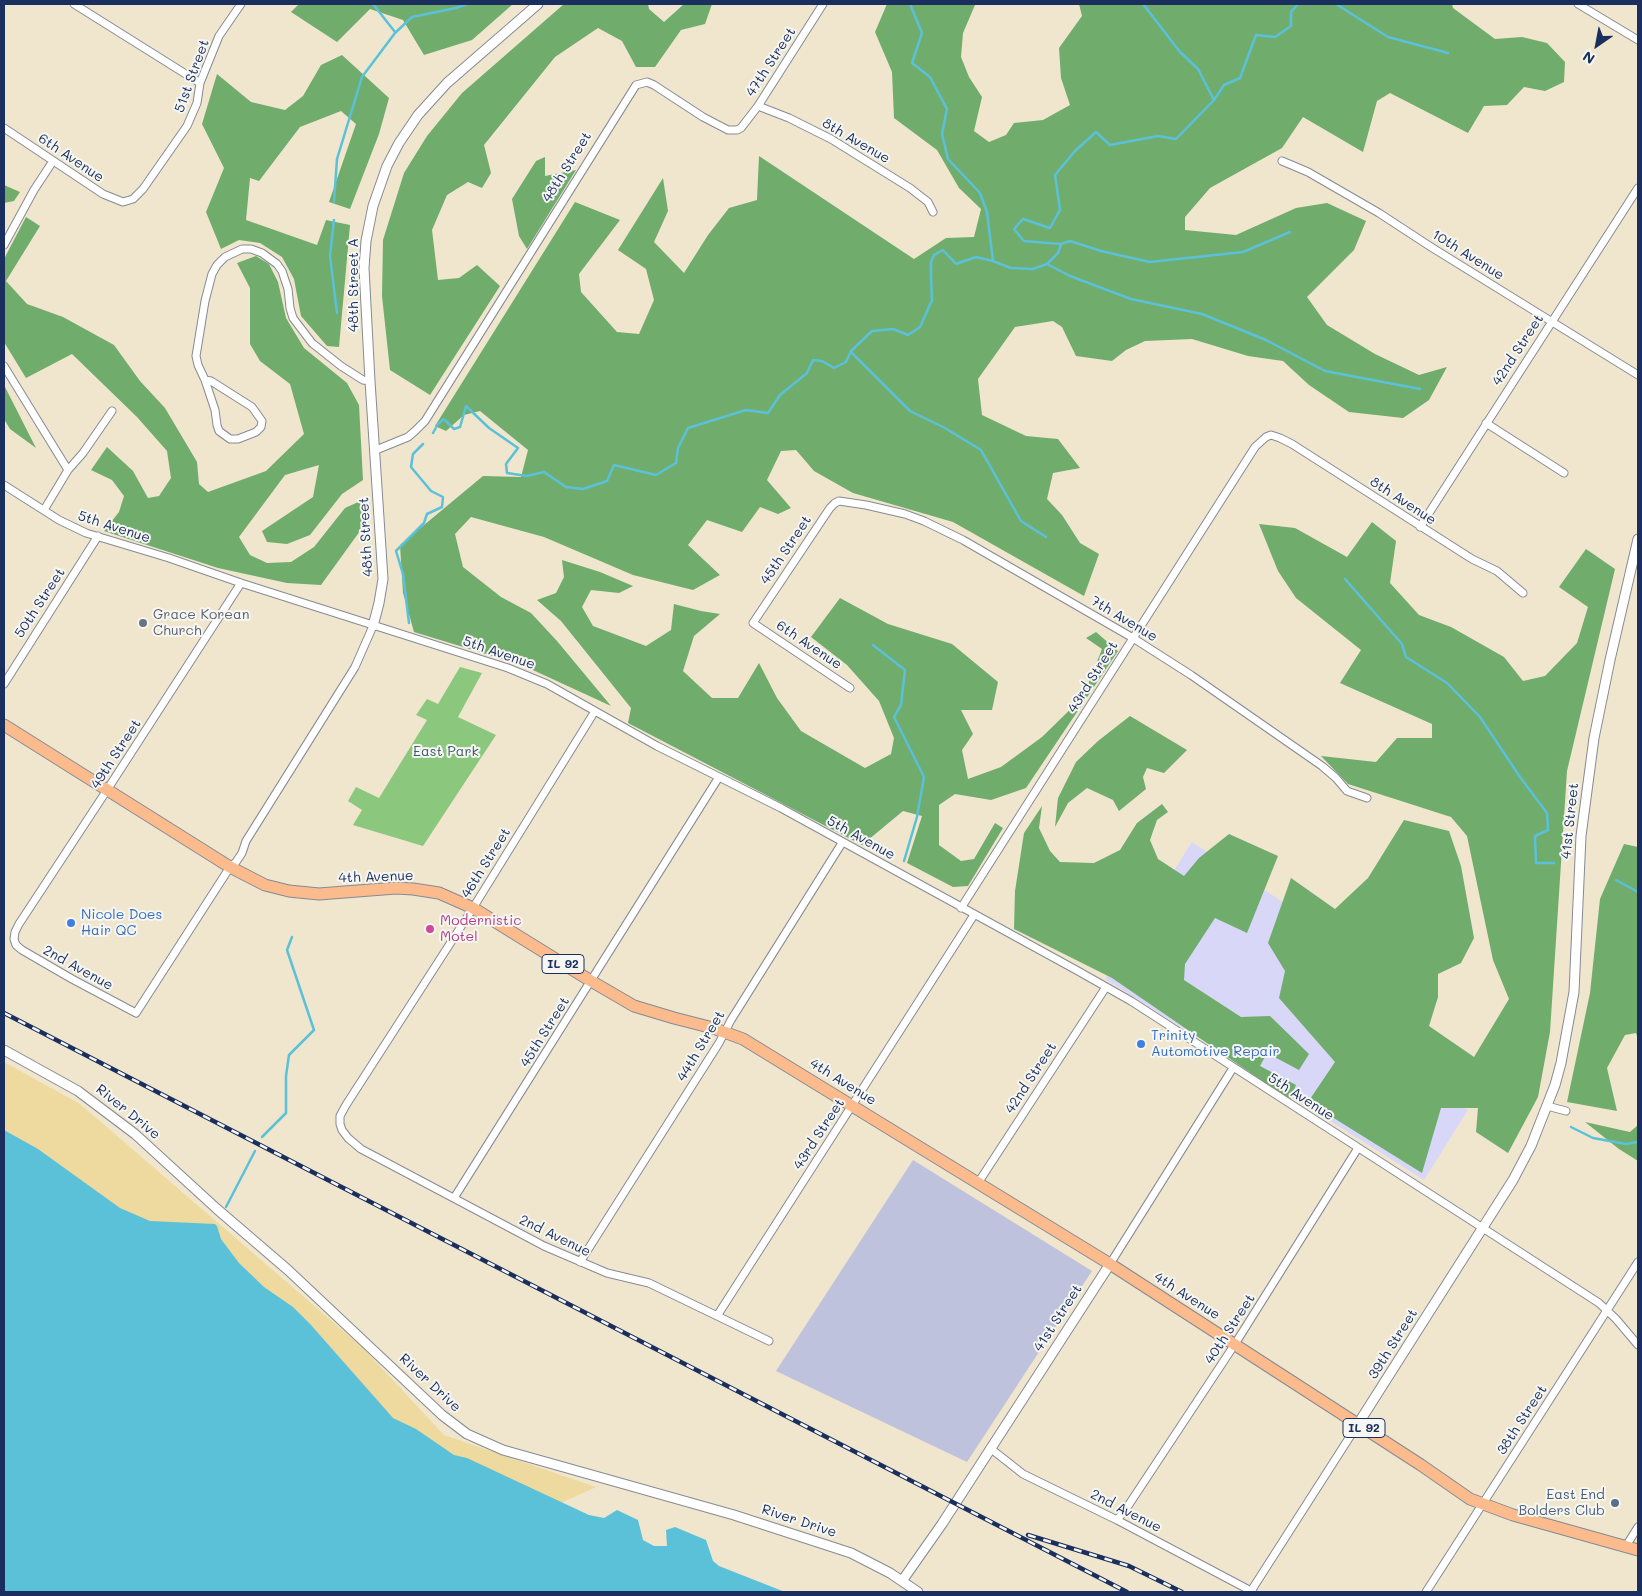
<!DOCTYPE html>
<style>
body{margin:0}
#map{position:relative;width:1642px;height:1596px;overflow:hidden;background:#efe6cd;font-family:Mali,sans-serif}
canvas{display:block}
.frame{position:absolute;inset:0;border:5px solid #1b2f5e;pointer-events:none}
.north{position:absolute;left:1572px;top:20px;width:50px;height:50px;-webkit-text-stroke:4px #f6f6f2;paint-order:stroke;rotate:213deg;font-size:14px;font-weight:700;line-height:20px;text-align:center;color:#1b2f5e}
.north::after{content:'';display:block;margin:auto;width:18px;height:22px;background:#1b2f5e;clip-path:polygon(50% 0,100% 100%,50% 72%,0 100%)}
</style>
<div id="map">
<canvas width="1642" height="1596"></canvas>
<div class="frame"></div>
<div class="north">N</div>
</div>
<script>
const context = document.querySelector('canvas').getContext('2d');
context.lineJoin = 'round';
function fill(path, color) { context.fillStyle = color; context.fill(path, 'evenodd'); }
const toPath = rows => new Path2D(rows.map(r => 'M' + r).join(''));
function trace(path, color, width, dash) { context.strokeStyle = color; context.lineWidth = width; context.lineCap = dash ? 'butt' : 'round'; context.setLineDash(dash || []); context.stroke(path); }
function drawText(font, color, halo, rows, align = 'center') {
  context.font = font + ' Mali,sans-serif'; context.lineWidth = 4; context.setLineDash([]); context.textBaseline = 'middle'; context.strokeStyle = halo; context.fillStyle = color; for (const [text, x, y, turn = 0] of rows) {
    context.save(); context.translate(x, y); context.rotate((+turn || 0) * Math.PI / 180); context.textAlign = isNaN(turn) ? turn : align; if (halo) context.strokeText(text, 0, 0); context.fillText(text, 0, 0); context.restore();
  }
}
fill(toPath([
 [1192,842,1322,928,1282,988,1468,1110,1424,1180,1105,979]
]), '#d8d7f8');
fill(toPath([
 [913,1160,1092,1271,967,1462,776,1371]
]), '#bfc2dd');
fill(toPath([
 [460,667,482,673,458,717,496,735,423,846,353,825,362,810,348,801,356,787,379,798,427,720,416,715,427,699,438,704]
]), '#8bc77d');
fill(toPath([
 [299,4,513,4,472,40,424,55,403,20,370,9,337,42,291,12],
 [564,4,648,4,649,9,664,22,684,4,712,4,705,24,681,30,655,67,636,67,622,41,598,28,555,57,484,145,491,173,482,188,468,182,447,195,432,230,438,280,459,278,477,265,500,286,430,395,390,370,382,296,383,240,404,173,427,136,462,93],
 [887,4,974,4,975,5,963,33,961,57,969,77,982,97,974,131,989,142,1006,135,1014,123,1043,120,1070,105,1061,78,1059,48,1082,16,1079,4,1452,4,1453,8,1495,39,1522,37,1547,43,1565,62,1564,82,1545,91,1524,87,1507,105,1484,106,1468,133,1390,93,1377,101,1363,152,1303,117,1282,148,1210,188,1185,217,1185,230,1236,235,1296,208,1327,203,1366,221,1354,250,1307,297,1327,325,1375,354,1419,375,1447,367,1429,400,1403,418,1349,412,1309,385,1283,361,1248,356,1192,339,1145,341,1126,350,1112,361,1076,356,1062,327,1053,321,1015,327,978,379,982,415,1026,436,1058,439,1080,468,1053,473,1047,499,1062,515,1080,543,1099,554,1084,596,953,522,853,493,814,471,796,450,781,451,767,480,791,508,778,514,760,507,742,532,707,520,688,545,720,575,693,590,633,575,544,537,471,517,455,534,463,567,501,597,531,613,557,641,611,706,522,665,414,632,403,593,400,545,483,476,521,477,528,450,480,411,464,415,446,431,435,426,575,202,620,220,579,274,581,292,617,332,639,334,654,300,646,269,618,250,663,178,668,211,654,242,684,273,708,235,729,208,757,200,759,156,914,259,946,238,974,237,981,209,959,188,937,150,894,118,892,72,875,32],
 [342,55,389,98,379,134,350,209,329,202,356,124,341,111,300,127,259,181,250,178,246,220,317,245,326,220,350,225,339,347,327,346,301,316,294,279,282,257,260,243,239,240,221,249,206,212,224,168,202,124,217,74,251,102,285,110,303,96,321,65],
 [545,157,545,176,576,170,527,249,519,236,512,199,536,161],
 [4,185,20,192,14,201,4,203],
 [26,217,40,226,6,281,27,304,63,317,114,345,140,381,165,408,197,462,199,484,208,492,266,471,304,434,290,384,260,361,250,344,250,288,237,263,256,256,269,264,278,282,286,318,304,348,347,383,359,405,363,480,342,494,310,535,287,544,267,542,262,531,313,497,319,465,285,475,239,537,250,555,267,563,291,562,314,547,345,508,367,498,360,531,321,585,287,583,218,568,104,531,119,512,124,496,112,480,91,470,107,447,133,471,148,498,159,496,171,478,167,451,137,417,72,354,26,378,4,342,4,259],
 [4,385,36,448,10,429,4,419],
 [1372,522,1396,541,1390,583,1419,615,1451,627,1504,657,1523,681,1545,676,1577,643,1588,607,1559,587,1586,549,1615,569,1567,771,1550,1032,1538,1097,1508,1153,1476,1132,1478,1108,1441,1108,1422,1173,1308,1102,1335,1062,1279,998,1285,971,1268,943,1291,878,1335,909,1368,878,1404,820,1449,831,1461,866,1474,938,1461,963,1438,974,1438,997,1429,1026,1474,1057,1509,999,1493,960,1467,836,1451,817,1348,784,1321,756,1376,762,1397,738,1432,738,1432,724,1340,683,1361,650,1296,598,1278,571,1259,524,1295,528,1347,557],
 [562,560,600,572,633,586,619,593,591,590,582,607,593,626,646,646,671,630,674,604,701,611,720,614,694,636,683,671,712,698,738,698,759,663,777,698,801,731,865,768,891,754,894,738,879,701,847,665,811,637,840,598,888,624,952,644,998,682,992,710,961,710,973,734,962,750,968,779,1001,767,1042,737,1083,697,1102,649,1086,638,1096,632,1118,651,1026,788,991,800,955,794,939,805,939,845,961,861,974,859,995,823,1003,828,968,886,953,887,907,863,922,816,903,811,862,845,628,723,631,708,561,621,537,600,556,593,564,577],
 [1130,716,1187,750,1164,773,1147,768,1143,777,1146,789,1119,811,1113,800,1087,788,1068,803,1055,827,1058,798,1076,762,1098,741],
 [1162,804,1168,812,1157,820,1150,840,1158,859,1184,876,1199,858,1229,834,1278,856,1247,933,1215,918,1185,964,1184,980,1241,1017,1270,1016,1309,1054,1299,1070,1267,1053,1260,1066,1296,1085,1290,1100,1112,978,1014,929,1015,891,1024,833,1042,806,1039,828,1050,851,1060,862,1094,863,1120,850,1137,823],
 [1624,844,1638,847,1638,1039,1636,1033,1625,1035,1607,1068,1617,1111,1567,1102,1590,993,1600,899],
 [1585,1122,1630,1132,1638,1125,1638,1161,1619,1149]
]), '#70ac6c');
fill(toPath([
 [4,1062,80,1104,362,1347,444,1435,596,1487,550,1508,429,1454,4,1162]
]), '#eeda9e');
fill(toPath([
 [4,1130,38,1149,120,1208,150,1221,215,1224,217,1226,221,1239,239,1263,264,1287,293,1307,311,1325,393,1418,416,1429,454,1455,467,1458,589,1515,604,1518,617,1510,638,1520,643,1540,654,1546,667,1546,666,1530,675,1527,706,1540,713,1561,719,1566,785,1592,4,1592]
]), '#5bc1d9');
trace(toPath([
 [373,4,395,32],
 [910,4,922,33,912,63,930,77,947,109,942,134,948,159,980,193,987,212,993,261],
 [1143,4,1180,52,1198,69,1214,100],
 [1336,4,1388,37,1448,53],
 [334,202,337,159,362,77,395,33,412,17,456,8,467,4],
 [334,220,330,256,337,313],
 [1061,244,1070,241,1101,251,1150,262,1243,252,1290,232],
 [1047,264,1070,276,1131,299,1202,314,1266,340,1325,371,1420,389],
 [851,352,910,411,945,428,981,450,1021,521,1046,537],
 [433,433,438,424,444,419,454,429,460,427,466,406,489,428,518,448,506,464,507,473,527,476,544,472,566,487,583,489,607,481,614,465,656,475,676,463,678,448,688,428,746,410,768,413,780,395,807,373,813,360,822,361,834,368,846,362,851,351,872,331,893,329,908,335,920,327,932,300,931,276,931,262,934,255,943,250,956,264,976,257,993,261,1011,268,1033,269,1047,264,1058,253,1061,244,1024,241,1014,229,1023,219,1050,228,1060,210,1055,175,1075,151,1096,132,1110,145,1158,136,1176,139,1214,100,1224,85,1240,78,1256,35,1275,37,1291,26,1291,12,1298,4],
 [1345,579,1402,644,1406,657,1447,683,1480,717,1520,777,1547,813,1548,830,1535,836,1536,863,1554,863],
 [409,623,403,574,396,551,424,523,427,514,442,507,443,497,431,491,411,467,413,454,423,444],
 [873,645,905,670,901,705,894,717,924,777,917,817,904,861],
 [1616,880,1638,892],
 [1571,1127,1593,1138,1626,1144,1638,1142],
 [262,1137,286,1113,286,1076,289,1055,314,1030,287,950,292,937],
 [226,1207,255,1151]
]), '#5bc1d9', 2.5);
const minor = toPath([
 [74,4,200,83],
 [1578,4,1638,40],
 [758,106,789,118,831,139,910,188,928,202,933,212],
 [4,128,103,194,123,202,133,199,143,189,187,126,197,103,200,83,219,36,241,4],
 [1282,161,1308,172,1379,213,1431,247,1638,375],
 [4,245,34,190,53,161],
 [4,366,68,470],
 [205,380,211,381,252,407,262,421,261,427,256,432,238,439,230,439,219,431,217,425,215,410,205,380,198,365,196,356,205,301,212,274,217,265,225,257,242,249,251,249,262,253,277,264,282,271,288,289,290,308,293,318,312,343,341,366,363,380,370,381],
 [1486,423,1564,473],
 [376,450,408,437,415,431,425,421,636,85,647,82,654,85,703,117,728,130,737,130,741,128,758,106,823,4],
 [4,485,59,520,86,533,169,558,241,583,508,668,547,684,657,746,781,808,1078,971,1131,1001,1599,1303,1616,1319,1638,1345],
 [44,510,68,470,83,453,112,411],
 [1420,527,1638,188],
 [241,583,107,790,19,924,15,932,14,939,16,945,22,950,72,979,136,1013,230,867,236,862,242,853,246,841,355,667,373,626],
 [4,684,98,536],
 [850,688,753,623,830,508,835,503,839,501,866,505,905,514,924,521,963,540,1133,638,1191,675,1322,766,1336,778,1347,791,1367,798],
 [595,711,473,908,346,1105,340,1116,340,1124,342,1130,348,1138,361,1149,544,1246,607,1273,649,1283,769,1341],
 [961,908,1255,447,1266,437,1271,435,1280,438,1292,444,1472,559,1497,571,1523,593],
 [1547,1106,1566,1111],
 [978,1183,1106,987],
 [454,1198,719,777],
 [580,1262,719,1043,731,1020,842,843],
 [1110,1264,1233,1068],
 [717,1316,974,915],
 [990,1448,1023,1474,1117,1520,1253,1592],
 [1117,1520,1126,1509,1235,1344,1358,1148],
 [1626,1546,1638,1527],
 [1251,1591,1358,1424],
 [1426,1592,1638,1262]
]);
const tertiary = toPath([
 [373,626,379,603,383,579,370,381,364,268,366,241,373,206,387,166,399,143,418,115,447,83,538,4],
 [4,1050,78,1091,135,1134,217,1209,288,1270,442,1415,467,1434,503,1450,734,1515,851,1553,890,1573,918,1592],
 [1358,1424,1513,1180,1531,1146,1555,1085,1561,1063,1574,992,1581,836,1594,738,1610,660,1638,539],
 [902,1581,942,1524,1110,1264]
]);
const primary = toPath([
 [4,725,230,867,265,885,289,891,319,894,396,888,413,889,439,893,473,908,591,981,634,1006,674,1018,713,1028,743,1039,1110,1264,1421,1465,1470,1499,1513,1515,1638,1550]
]);
trace(minor, '#858a96', 9);
trace(tertiary, '#858a96', 11);
trace(primary, '#858a96', 13);
trace(minor, '#fff', 7);
trace(tertiary, '#fff', 9);
trace(primary, '#fbbb8d', 11);
const rail = toPath([
 [4,1013,1127,1592],
 [1028,1535,1129,1566,1182,1592]
]);
trace(rail, '#1b2f5e', 4.5);
trace(rail, '#f6f6f2', 2.5, [8]);
for (const [x, y, r, color] of [
 [143,623,5,"#6b7280"],
 [71,923,5,"#3f7fe0"],
 [430,929,5,"#d1479c"],
 [1141,1044,5,"#3f7fe0"],
 [1615,1503,5,"#5c6f8a"]
]) { const dot = new Path2D(); dot.arc(x, y, r, 0, 2 * Math.PI); context.fillStyle = color; context.fill(dot); trace(dot, '#f6f6f2', 2); }
for (const [x, y, w] of [
 [563,964,42],
 [1364,1428,42]
]) { const box = new Path2D(); box.roundRect(x - w / 2, y - 9.5, w, 19, 4); context.fillStyle = '#f6f6f2'; context.fill(box); trace(box, '#1b2f5e', 1); }
drawText('bold 12px', '#1b2f5e', null, [
 ["IL 92",563,964],
 ["IL 92",1364,1428]
]);
drawText('14px', '#1b2f5e', '#f6f6f2', [
 ["47th Street",771,62,-57],
 ["51st Street",192,76,-70],
 ["8th Avenue",856,141,30],
 ["6th Avenue",71,158,34],
 ["48th Street",567,167,-58],
 ["10th Avenue",1468,255,32],
 ["48th Street A",354,285,-90],
 ["42nd Street",1518,350,-57],
 ["8th Avenue",1403,501,33],
 ["5th Avenue",114,527,18],
 ["48th Street",366,537,-93],
 ["45th Street",786,550,-56],
 ["50th Street",40,603,-57],
 ["7th Avenue",1124,619,31],
 ["6th Avenue",809,645,34],
 ["5th Avenue",499,653,19],
 ["43rd Street",1093,677,-58],
 ["49th Street",116,754,-57],
 ["41st Street",1570,821,-84],
 ["5th Avenue",861,838,29],
 ["46th Street",486,863,-58],
 ["4th Avenue",376,877,-2],
 ["2nd Avenue",78,968,29],
 ["45th Street",545,1032,-58],
 ["44th Street",701,1046,-59],
 ["42nd Street",1031,1078,-57],
 ["4th Avenue",843,1082,32],
 ["5th Avenue",1301,1097,33],
 ["River Drive",128,1112,39],
 ["43rd Street",819,1134,-57],
 ["2nd Avenue",555,1236,26],
 ["4th Avenue",1187,1296,33],
 ["41st Street",1058,1318,-57],
 ["40th Street",1230,1329,-57],
 ["39th Street",1393,1344,-58],
 ["River Drive",430,1383,43],
 ["38th Street",1522,1420,-57],
 ["2nd Avenue",1126,1511,27],
 ["River Drive",799,1521,18]
]);
drawText('14px', '#5b616d', '#f6f6f2', [
 ["Grace Korean",153,615],
 ["Church",153,631]
], 'left');
drawText('14px', '#3d5d67', '#f6f6f2', [
 ["East Park",446,752]
]);
drawText('14px', '#366cbe', '#f6f6f2', [
 ["Nicole Does",81,915],
 ["Hair QC",81,931],
 ["Trinity",1151,1036],
 ["Automotive Repair",1151,1052]
], 'left');
drawText('14px', '#b23c85', '#f6f6f2', [
 ["Modernistic",440,921],
 ["Motel",440,937]
], 'left');
drawText('14px', '#4e5e75', '#f6f6f2', [
 ["East End",1605,1495],
 ["Bolders Club",1605,1511]
], 'right');
</script>
